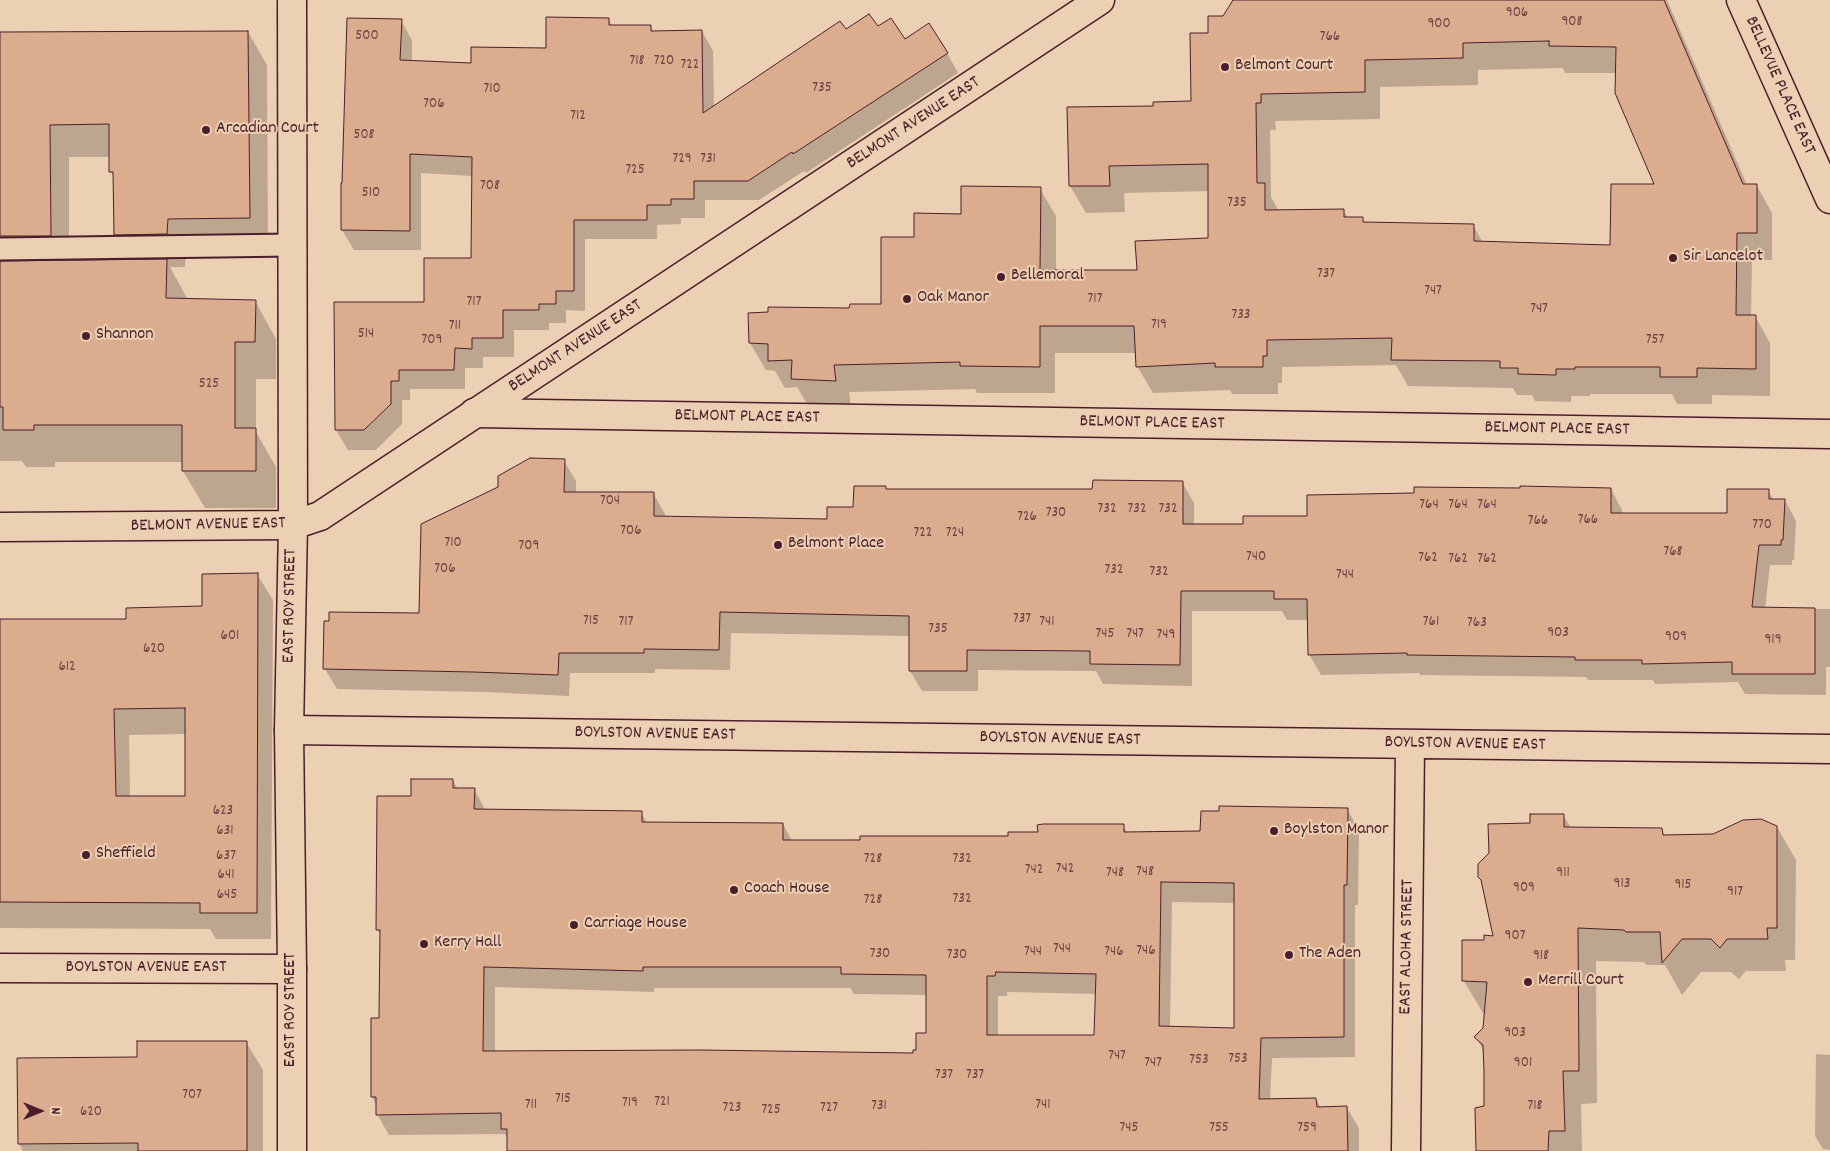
<!DOCTYPE html>
<style>
body{margin:0}
#map{position:relative;width:1830px;height:1151px;overflow:hidden;background:#ecd0b3;font-family:Dekko,sans-serif}
canvas{display:block}
.north{position:absolute;left:15px;top:1086px;width:50px;height:50px;-webkit-text-stroke:4px #ecd0b3;paint-order:stroke;rotate:90deg;font-size:14px;font-weight:700;line-height:20px;text-align:center;color:#4a1f2b}
.north::after{content:'';display:block;margin:auto;width:18px;height:22px;background:#4a1f2b;clip-path:polygon(50% 0,100% 100%,50% 72%,0 100%)}
</style>
<div id="map">
<canvas width="1830" height="1151"></canvas>
<div class="north">N</div>
</div>
<script>
const context = document.querySelector('canvas').getContext('2d');
context.lineJoin = 'round';
function fill(path, color) { context.fillStyle = color; context.fill(path, 'evenodd'); }
const toPath = rows => new Path2D(rows.map(r => 'M' + r).join(''));
function trace(path, color, width, dash) { context.strokeStyle = color; context.lineWidth = width; context.lineCap = dash ? 'butt' : 'round'; context.setLineDash(dash || []); context.stroke(path); }
function drawText(font, color, halo, rows, align = 'center') {
  context.font = font + ' Dekko,sans-serif'; context.lineWidth = 4; context.setLineDash([]); context.textBaseline = 'middle'; context.strokeStyle = halo; context.fillStyle = color; for (const [text, x, y, turn = 0] of rows) {
    context.save(); context.translate(x, y); context.rotate((+turn || 0) * Math.PI / 180); context.textAlign = isNaN(turn) ? turn : align; if (halo) context.strokeText(text, 0, 0); context.fillText(text, 0, 0); context.restore();
  }
}
fill(toPath([
 [1234,0,1667,0,1747,185,1757,186,1772,213,1772,260,1752,260,1751,316,1755,316,1770,343,1770,396,1712,395,1712,404,1677,404,1672,394,1590,394,1590,396,1571,396,1571,402,1535,401,1532,395,1517,395,1513,388,1408,386,1396,365,1282,367,1282,383,1278,383,1278,394,1232,394,1230,390,1153,393,1137,366,1136,353,1055,353,1055,393,977,393,975,389,849,392,851,407,808,406,797,387,785,388,775,371,766,370,750,343,850,309,882,305,915,238,962,215,1040,189,1056,216,1056,271,1138,271,1210,239,1210,191,1124,193,1125,212,1086,213,1070,186,1068,109,1154,107,1192,102,1210,34,1224,17],
 [1563,68,1565,73,1617,73,1656,185,1611,246,1483,243,1473,225,1365,223,1362,218,1348,218,1343,210,1279,211,1271,197,1270,130,1276,130,1275,121,1380,119,1380,87,1478,85,1478,70],
 [608,19,612,26,650,26,654,32,702,31,713,51,714,107,846,31,877,28,905,41,947,53,958,73,806,173,804,171,759,200,705,200,705,218,681,218,681,224,657,225,657,239,585,239,585,311,566,310,566,323,549,323,549,330,514,330,514,357,483,357,483,368,465,368,465,389,410,389,410,400,402,400,402,424,376,450,348,450,336,430,335,304,426,304,472,259,473,176,421,173,421,250,354,250,342,230,401,21,412,40,412,62,472,65,547,49],
 [248,32,267,65,268,251,186,251,185,267,170,267,188,300,255,301,276,339,276,379,256,379,256,432,276,467,276,508,205,508,183,471,183,462,55,462,55,467,26,467,22,461,0,461,0,263,5,263,0,254,0,34],
 [69,157,111,157,111,172,115,179,115,235,131,261,69,262],
 [564,461,576,481,576,493,653,493,665,514,665,517,828,520,854,509,885,487,887,490,1094,490,1182,482,1194,503,1194,525,1244,525,1309,517,1611,489,1622,510,1622,514,1728,514,1768,491,1774,500,1785,500,1796,521,1794,560,1792,560,1792,565,1770,565,1765,609,1830,609,1830,667,1826,667,1826,695,1745,694,1738,682,1655,684,1653,680,1588,680,1586,677,1420,675,1419,673,1321,675,1309,654,1309,620,1287,620,1282,611,1192,611,1192,686,1103,684,1096,671,978,670,978,691,922,691,910,671,910,636,731,633,730,670,655,669,655,673,570,673,569,696,485,692,337,689,325,669,420,614],
 [257,574,273,600,271,939,216,939,210,929,0,928,0,621,127,620,204,607],
 [186,734,186,797,130,797,129,735],
 [453,781,458,789,474,789,486,811,641,812,647,823,783,824,792,841,1009,837,1123,825,1128,834,1201,833,1347,809,1359,830,1358,905,1355,905,1355,1057,1272,1058,1270,1100,1316,1099,1321,1108,1347,1108,1359,1128,1359,1151,508,1151,508,1139,505,1134,389,1135,377,1114,377,1106,372,1097,380,1019,381,936,377,929,413,797],
 [1172,902,1235,903,1235,1030,1170,1028],
 [495,987,654,992,654,988,850,988,854,994,928,995,928,1034,914,1055,495,1052],
 [1007,992,1097,994,1096,1037,998,1036,998,996,1007,996],
 [1563,815,1571,828,1662,830,1665,836,1713,835,1777,827,1796,860,1795,960,1785,960,1786,971,1746,971,1739,979,1731,972,1701,972,1682,995,1665,965,1646,965,1644,962,1596,961,1597,1103,1581,1104,1582,1151,1477,1151,1485,1107,1484,1052,1476,1037,1484,1028,1485,1013,1483,1013,1464,981,1485,941,1495,937,1531,824],
 [246,1042,263,1070,263,1151,23,1151,19,1143,139,1059],
 [1816,1054,1830,1055,1830,1150,1823,1149,1815,1136]
]), '#0003');
const building = toPath([
 [1233,0,1664,0,1743,184,1757,184,1757,233,1737,233,1736,315,1756,315,1756,369,1697,368,1697,377,1660,377,1660,367,1575,367,1575,369,1556,369,1556,375,1518,374,1518,368,1500,368,1500,361,1391,360,1392,338,1267,340,1267,356,1263,356,1263,367,1215,367,1215,363,1136,367,1134,326,1040,326,1040,367,960,366,960,362,834,365,836,381,791,379,792,360,768,361,768,344,749,343,748,313,768,312,768,307,849,308,850,304,881,304,881,237,914,237,914,213,961,214,961,186,1041,187,1040,270,1137,270,1135,241,1208,238,1208,164,1109,166,1110,186,1069,186,1067,107,1153,106,1153,102,1191,101,1190,33,1208,33,1208,16,1223,16,1233,0],
 [1549,41,1549,46,1616,47,1615,93,1654,184,1611,184,1610,245,1474,241,1474,224,1363,222,1363,217,1344,217,1344,209,1265,210,1265,183,1257,183,1256,103,1261,103,1261,94,1365,92,1365,60,1463,58,1463,43,1549,41],
 [869,14,878,26,891,18,905,39,929,23,948,53,793,154,792,152,748,181,694,181,694,199,671,199,671,205,647,205,647,220,574,220,574,291,556,291,556,304,539,304,539,310,503,310,503,338,472,338,472,349,455,348,454,370,399,370,399,381,391,381,391,404,364,430,335,430,334,302,424,302,424,258,471,258,472,157,410,154,410,231,341,230,341,183,342,183,347,18,402,19,400,60,471,63,471,47,546,48,546,17,609,18,609,25,651,25,651,31,702,30,703,113,840,21,846,29,869,14],
 [248,31,250,218,168,219,167,234,114,235,113,172,109,172,109,124,50,125,51,236,0,236,0,32,248,31],
 [167,259,166,298,256,300,255,342,235,342,235,428,256,428,256,471,182,471,182,425,34,425,34,430,3,430,3,407,0,407,0,261,167,259],
 [530,458,565,459,564,492,654,492,654,516,827,519,827,507,853,507,854,486,886,486,886,489,1092,489,1093,480,1183,481,1183,524,1243,524,1243,516,1307,516,1307,495,1414,493,1414,487,1520,488,1520,486,1611,488,1611,513,1727,513,1727,489,1769,489,1769,499,1785,499,1783,540,1781,540,1781,545,1759,545,1752,607,1815,608,1815,674,1732,674,1732,662,1642,664,1642,660,1575,660,1575,657,1407,655,1407,653,1308,655,1307,599,1274,599,1274,591,1181,591,1180,665,1090,664,1090,651,967,650,967,671,909,671,909,616,720,612,719,650,644,649,644,653,559,653,558,675,473,672,323,669,324,621,329,621,329,612,419,613,421,524,498,487,498,476,530,458],
 [258,573,257,913,200,913,200,903,0,902,0,619,126,619,126,608,202,606,202,574,258,573],
 [185,708,185,796,116,796,114,709,185,708],
 [411,779,453,779,453,788,475,788,474,809,642,811,642,822,783,823,783,840,860,840,860,836,1008,836,1008,832,1038,832,1037,825,1043,824,1124,824,1124,832,1200,831,1201,811,1219,811,1219,806,1348,808,1347,885,1344,885,1344,1037,1261,1038,1259,1099,1316,1098,1317,1107,1347,1106,1348,1151,507,1151,507,1129,501,1129,501,1113,376,1115,376,1097,371,1097,371,1018,379,1018,380,930,376,930,377,796,411,796,411,779],
 [1161,882,1234,883,1234,1028,1159,1026,1161,882],
 [484,967,643,971,643,967,841,967,841,974,926,975,926,1033,916,1033,916,1050,913,1050,913,1053,700,1050,483,1051,484,967],
 [996,972,1096,974,1094,1035,987,1035,987,976,995,976,996,972],
 [1530,814,1564,814,1564,827,1662,828,1663,835,1713,834,1743,820,1761,819,1777,826,1777,928,1767,928,1768,939,1727,939,1720,948,1711,939,1682,939,1662,963,1660,932,1626,932,1624,930,1578,928,1579,1071,1563,1071,1565,1131,1549,1131,1548,1151,1476,1151,1475,1108,1484,1106,1484,1071,1483,1045,1474,1037,1483,1028,1487,982,1462,981,1462,940,1484,940,1484,935,1493,936,1481,880,1478,877,1478,864,1489,853,1488,824,1530,823,1530,814],
 [137,1041,247,1041,247,1151,138,1151,138,1143,18,1144,17,1058,137,1057,137,1041]
]);
fill(building, '#dbac8e');
trace(building, '#4a1f2b', 1);
const lane = toPath([
 [0,249,292,245]
]);
const street = toPath([
 [1741,0,1830,199],
 [474,413,1830,434],
 [0,527,293,525,292,0],
 [289,730,1830,749],
 [0,968,292,969],
 [1406,1151,1410,744]
]);
const secondary = toPath([
 [292,1151,292,969,289,730,293,525,320,516,1100,0]
]);
trace(lane, '#4a1f2b', 25);
trace(street, '#4a1f2b', 31);
trace(secondary, '#4a1f2b', 31);
trace(lane, '#ecd0b3', 21);
trace(street, '#ecd0b3', 28);
trace(secondary, '#ecd0b3', 28);
for (const [x, y, r, color] of [
 [1225,67,5,"#4a1f2b"],
 [206,130,5,"#4a1f2b"],
 [1673,258,5,"#4a1f2b"],
 [1001,277,5,"#4a1f2b"],
 [907,299,5,"#4a1f2b"],
 [86,336,5,"#4a1f2b"],
 [778,545,5,"#4a1f2b"],
 [1274,831,5,"#4a1f2b"],
 [86,855,5,"#4a1f2b"],
 [734,890,5,"#4a1f2b"],
 [574,925,5,"#4a1f2b"],
 [424,944,5,"#4a1f2b"],
 [1289,955,5,"#4a1f2b"],
 [1528,982,5,"#4a1f2b"]
]) { const dot = new Path2D(); dot.arc(x, y, r, 0, 2 * Math.PI); context.fillStyle = color; context.fill(dot); trace(dot, '#ecd0b3', 2); }
drawText('15px', '#6e4244', null, [
 ["906",1517,14],
 ["908",1572,23],
 ["900",1439,25],
 ["500",367,37],
 ["766",1330,38],
 ["718",637,62],
 ["720",664,62],
 ["722",690,66],
 ["735",822,89],
 ["710",492,90],
 ["706",434,105],
 ["712",578,117],
 ["508",364,136],
 ["729",682,160],
 ["731",708,160],
 ["725",635,171],
 ["708",490,187],
 ["510",371,194],
 ["735",1237,204],
 ["737",1326,275],
 ["747",1433,292],
 ["717",1095,300],
 ["717",474,303],
 ["747",1539,310],
 ["733",1241,316],
 ["719",1159,326],
 ["711",455,327],
 ["514",366,335],
 ["709",432,341],
 ["757",1655,341],
 ["525",209,385],
 ["704",610,502],
 ["764",1429,506],
 ["764",1458,506],
 ["764",1487,506],
 ["732",1107,510],
 ["732",1137,510],
 ["732",1168,510],
 ["730",1056,514],
 ["726",1027,518],
 ["766",1588,521],
 ["766",1538,522],
 ["770",1762,526],
 ["706",631,532],
 ["722",923,534],
 ["724",955,534],
 ["710",453,544],
 ["709",529,547],
 ["768",1673,553],
 ["740",1256,558],
 ["762",1428,559],
 ["762",1458,560],
 ["762",1487,560],
 ["706",445,570],
 ["732",1114,571],
 ["732",1159,573],
 ["744",1345,576],
 ["737",1022,620],
 ["715",591,622],
 ["717",626,623],
 ["741",1047,623],
 ["761",1431,623],
 ["763",1477,624],
 ["735",938,630],
 ["903",1558,634],
 ["745",1105,635],
 ["747",1135,635],
 ["749",1166,636],
 ["601",230,637],
 ["909",1676,638],
 ["919",1773,641],
 ["620",154,650],
 ["612",67,668],
 ["623",223,812],
 ["631",225,832],
 ["637",226,857],
 ["728",873,860],
 ["732",962,860],
 ["742",1065,870],
 ["742",1034,871],
 ["748",1145,873],
 ["748",1115,874],
 ["911",1563,874],
 ["641",226,876],
 ["913",1622,885],
 ["915",1683,886],
 ["909",1524,889],
 ["917",1735,893],
 ["645",227,896],
 ["732",962,900],
 ["728",873,901],
 ["907",1515,937],
 ["744",1062,950],
 ["746",1146,952],
 ["744",1033,953],
 ["746",1114,953],
 ["730",880,955],
 ["730",957,956],
 ["918",1541,957],
 ["903",1515,1034],
 ["747",1117,1057],
 ["753",1238,1060],
 ["753",1199,1061],
 ["747",1153,1064],
 ["901",1523,1064],
 ["737",944,1076],
 ["737",975,1076],
 ["707",192,1096],
 ["715",563,1100],
 ["721",662,1103],
 ["719",630,1104],
 ["711",531,1106],
 ["741",1043,1106],
 ["731",879,1107],
 ["718",1535,1107],
 ["723",732,1109],
 ["727",829,1109],
 ["725",771,1111],
 ["620",91,1113],
 ["745",1129,1129],
 ["755",1219,1129],
 ["759",1307,1129]
]);
drawText('18px', '#4a1f2b', '#ecd0b3', [
 ["Belmont Court",1235,67],
 ["Arcadian Court",216,130],
 ["Sir Lancelot",1683,258],
 ["Bellemoral",1011,277],
 ["Oak Manor",917,299],
 ["Shannon",96,336],
 ["Belmont Place",788,545],
 ["Boylston Manor",1284,831],
 ["Sheffield",96,855],
 ["Coach House",744,890],
 ["Carriage House",584,925],
 ["Kerry Hall",434,944],
 ["The Aden",1299,955],
 ["Merrill Court",1538,982]
], 'left');
drawText('18px', '#4a1f2b', '#ecd0b3', [
 ["BELLEVUE PLACE EAST",1779,86,66],
 ["BELMONT AVENUE EAST",914,124,-33],
 ["BELMONT AVENUE EAST",576,347,-33],
 ["BELMONT PLACE EAST",747,418,1],
 ["BELMONT PLACE EAST",1152,424,1],
 ["BELMONT PLACE EAST",1557,430,1],
 ["BELMONT AVENUE EAST",208,526,-1],
 ["EAST ROY STREET",291,606,-89],
 ["BOYLSTON AVENUE EAST",655,735,1],
 ["BOYLSTON AVENUE EAST",1060,740,1],
 ["BOYLSTON AVENUE EAST",1465,745,1],
 ["EAST ALOHA STREET",1408,947,-89],
 ["BOYLSTON AVENUE EAST",146,969],
 ["EAST ROY STREET",292,1010,-90]
]);
</script>
